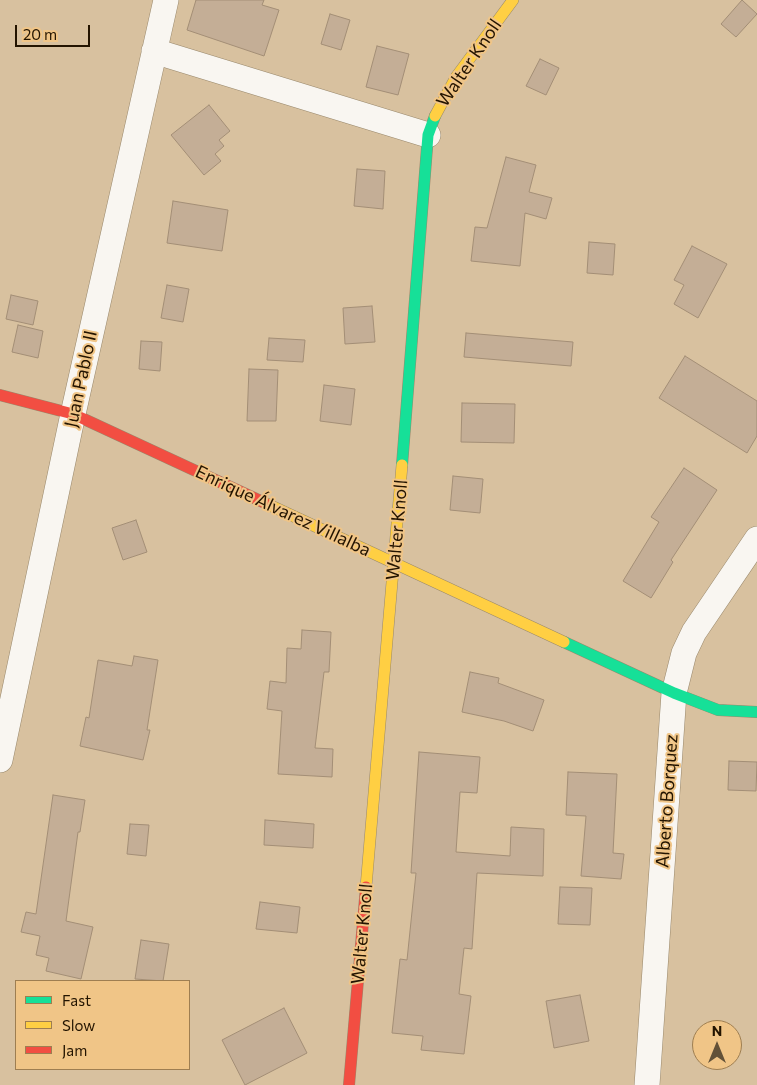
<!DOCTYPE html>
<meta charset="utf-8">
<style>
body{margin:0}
#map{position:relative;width:757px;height:1085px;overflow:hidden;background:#d8c19f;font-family:Commissioner,sans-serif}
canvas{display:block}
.legend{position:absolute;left:15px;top:980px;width:175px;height:90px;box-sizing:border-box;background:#f0c587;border:1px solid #9e7e51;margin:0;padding:6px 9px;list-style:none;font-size:15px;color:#231400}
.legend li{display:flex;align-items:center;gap:10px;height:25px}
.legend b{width:25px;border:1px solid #9e7e51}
.north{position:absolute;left:692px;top:1020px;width:50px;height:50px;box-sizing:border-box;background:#f0c587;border:1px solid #9e7e51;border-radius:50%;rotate:0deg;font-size:14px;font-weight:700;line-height:20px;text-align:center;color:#231400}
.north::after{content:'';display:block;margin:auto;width:18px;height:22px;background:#625138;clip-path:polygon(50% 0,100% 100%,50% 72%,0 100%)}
.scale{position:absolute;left:15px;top:25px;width:75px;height:22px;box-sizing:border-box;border:2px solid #231400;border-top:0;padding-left:6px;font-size:15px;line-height:18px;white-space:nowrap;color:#231400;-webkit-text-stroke:4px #f0c587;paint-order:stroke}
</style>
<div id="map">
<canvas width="757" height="1085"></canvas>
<ul class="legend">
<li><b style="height:6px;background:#16e098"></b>Fast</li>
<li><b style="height:6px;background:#ffcf43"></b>Slow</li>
<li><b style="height:6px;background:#f24e42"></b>Jam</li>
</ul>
<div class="north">N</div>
<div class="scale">20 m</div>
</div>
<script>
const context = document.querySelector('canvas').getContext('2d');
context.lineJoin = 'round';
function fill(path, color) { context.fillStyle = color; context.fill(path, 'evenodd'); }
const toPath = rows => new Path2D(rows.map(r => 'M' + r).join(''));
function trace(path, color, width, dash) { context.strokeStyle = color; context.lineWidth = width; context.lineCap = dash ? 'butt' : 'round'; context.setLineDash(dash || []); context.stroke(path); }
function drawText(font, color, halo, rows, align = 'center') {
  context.font = font + ' Commissioner,sans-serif'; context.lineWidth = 4; context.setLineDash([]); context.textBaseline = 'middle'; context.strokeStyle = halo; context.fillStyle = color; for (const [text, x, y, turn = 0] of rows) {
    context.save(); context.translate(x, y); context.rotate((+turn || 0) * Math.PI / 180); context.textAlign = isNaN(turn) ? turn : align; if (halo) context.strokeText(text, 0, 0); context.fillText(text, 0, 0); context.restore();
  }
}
const building = toPath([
 [196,0,264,0,262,5,279,10,264,56,187,30,196,0],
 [742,0,757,14,736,37,721,24,742,0],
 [330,14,350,20,341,50,321,44,330,14],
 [377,46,409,54,398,95,366,87,377,46],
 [540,59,559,68,546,95,526,86,540,59],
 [209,105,230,131,219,140,224,146,215,154,221,161,204,175,171,135,209,105],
 [506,157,536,165,529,192,552,198,546,219,525,213,520,266,471,261,475,227,487,228,506,157],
 [357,169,385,171,383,209,354,206,357,169],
 [173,201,228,210,222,251,167,243,173,201],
 [589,242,615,244,613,275,587,273,589,242],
 [692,246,727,264,698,318,674,304,684,285,674,280,692,246],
 [167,285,189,289,183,322,161,318,167,285],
 [11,295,38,301,33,325,6,319,11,295],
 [372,306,375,342,345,344,343,308,372,306],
 [18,325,43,331,38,358,12,352,18,325],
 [466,333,573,342,571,366,464,357,466,333],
 [269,338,305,340,303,362,267,360,269,338],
 [141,341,162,342,160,371,139,369,141,341],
 [685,356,757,401,757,436,747,453,659,398,685,356],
 [249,369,278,370,276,421,247,421,249,369],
 [324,385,355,389,351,425,320,421,324,385],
 [462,403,515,404,514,443,461,442,462,403],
 [684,468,717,490,671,560,673,562,651,598,623,581,659,522,651,517,684,468],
 [453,476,483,479,480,513,450,510,453,476],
 [136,520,147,552,123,560,112,528,136,520],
 [302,630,331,632,329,672,324,672,315,748,333,749,332,777,278,774,282,711,267,709,270,681,286,683,287,648,301,649,302,630],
 [134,656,158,660,147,730,150,730,143,760,80,746,86,717,89,718,98,660,132,666,134,656],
 [470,672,499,678,498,683,544,700,533,731,504,721,462,712,470,672],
 [419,752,480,757,477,793,460,792,456,852,510,856,511,827,544,829,543,876,477,873,472,949,464,948,459,994,471,996,464,1054,421,1050,423,1036,392,1033,400,959,407,960,416,873,411,873,419,752],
 [729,761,757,762,756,791,728,790,729,761],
 [568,772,617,774,613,853,624,854,621,879,581,876,586,816,566,815,568,772],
 [53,795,85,800,80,832,78,832,66,921,93,927,81,979,46,971,49,958,36,955,40,936,21,932,26,912,36,914,53,795],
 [265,820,314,824,313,848,264,845,265,820],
 [130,824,149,825,146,856,127,854,130,824],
 [560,887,592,888,590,925,558,924,560,887],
 [260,902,300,907,297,933,256,929,260,902],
 [141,940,169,944,163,981,135,979,141,940],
 [580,995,589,1041,554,1048,546,1001,580,995],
 [284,1008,307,1053,245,1085,222,1040,284,1008]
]);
fill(building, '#c4ae96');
trace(building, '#a38e76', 1);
const street = toPath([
 [154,51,428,135],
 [0,760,73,414,166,0],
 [647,1085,674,693,684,653,694,632,757,539]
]);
const fast = toPath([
 [402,465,428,135,435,116],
 [564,642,674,693,718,710,757,712]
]);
const slow = toPath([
 [435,116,456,77,513,0],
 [265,503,564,642],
 [366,887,402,465]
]);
const jam = toPath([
 [0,395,73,414,265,503],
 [349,1085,366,887]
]);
trace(street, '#99886c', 26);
trace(fast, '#99886c', 12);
trace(slow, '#99886c', 12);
trace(jam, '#99886c', 12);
trace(street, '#f9f6f1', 25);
trace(fast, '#16e098', 11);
trace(slow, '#ffcf43', 11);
trace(jam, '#f24e42', 11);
drawText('18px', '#231400', '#f0c587', [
 ["Walter Knoll",469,63,-56],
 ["Juan Pablo II",81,379,-78],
 ["Enrique Álvarez Villalba",283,511,25],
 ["Walter Knoll",397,530,-85],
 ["Alberto Borquez",667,801,-86],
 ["Walter Knoll",362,934,-85]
]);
</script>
